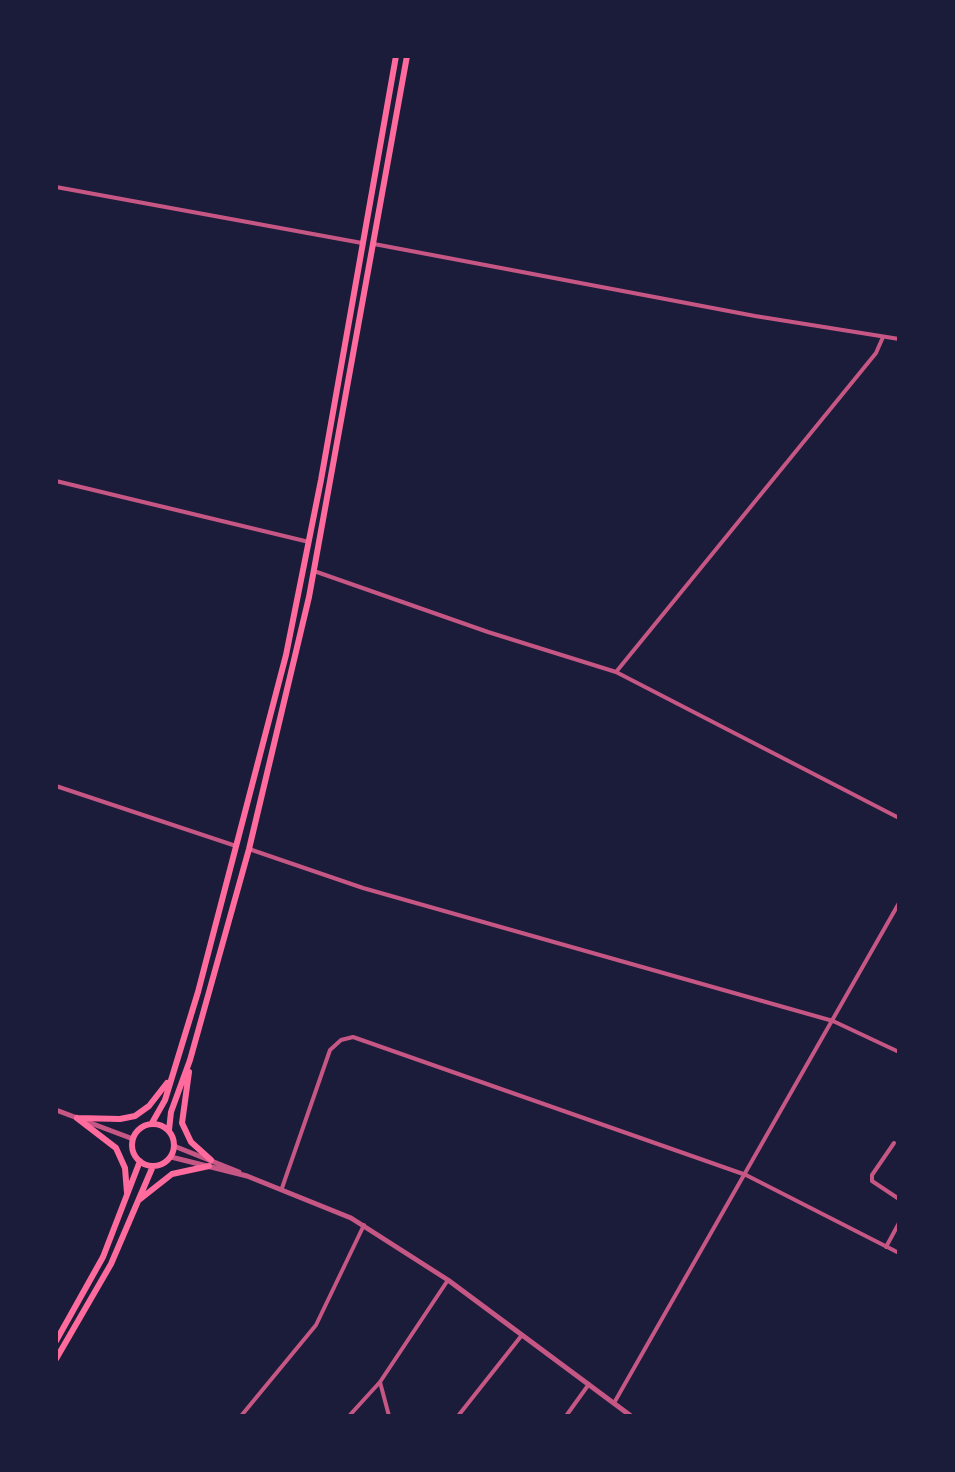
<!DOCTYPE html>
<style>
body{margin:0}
#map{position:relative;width:955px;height:1472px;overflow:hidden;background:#1b1b3a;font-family:"Roboto Condensed",sans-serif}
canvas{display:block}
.frame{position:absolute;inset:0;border:58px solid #1b1b3a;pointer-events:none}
</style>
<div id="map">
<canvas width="955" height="1472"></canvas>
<div class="frame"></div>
</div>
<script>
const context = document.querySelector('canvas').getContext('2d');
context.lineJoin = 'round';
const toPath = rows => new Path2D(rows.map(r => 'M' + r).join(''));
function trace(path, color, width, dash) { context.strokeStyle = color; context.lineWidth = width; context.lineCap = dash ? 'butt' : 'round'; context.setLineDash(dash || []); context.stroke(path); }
trace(toPath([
 [56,187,362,243],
 [374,244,755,316,899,339],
 [56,481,309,542],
 [314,571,488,632,616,672,899,818],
 [616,672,876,353,883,337],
 [56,786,236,846],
 [249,849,363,888,833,1021,899,1052],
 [894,1143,872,1175,872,1181,899,1199],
 [282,1188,330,1050,341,1040,353,1037,746,1175,899,1253],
 [886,1247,899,1223],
 [380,1382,389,1416],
 [614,1403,899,903],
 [241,1416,316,1325,364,1225],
 [349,1416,380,1382,448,1280],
 [458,1416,522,1335],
 [566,1416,589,1384]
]), '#c65784', 4);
trace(toPath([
 [56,1110,133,1139],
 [174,1146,239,1172],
 [171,1157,247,1176,351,1218,448,1280,631,1416]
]), '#c65784', 5);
trace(toPath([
 [189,1072,182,1123,191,1142,211,1160],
 [77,1118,120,1119,135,1116,149,1106,167,1083],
 [77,1118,116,1148,125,1168,127,1193],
 [152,1123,165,1100,198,992,286,655,321,480,396,56],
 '132 1145a21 21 0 1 1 42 0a21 21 0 1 1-42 0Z',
 [169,1130,171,1112,190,1060,249,849,309,597,407,56],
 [139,1200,172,1174,209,1166],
 [56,1341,103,1257,140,1161],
 [56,1359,111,1264,153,1166]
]), '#ff6b9d', 6);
</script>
